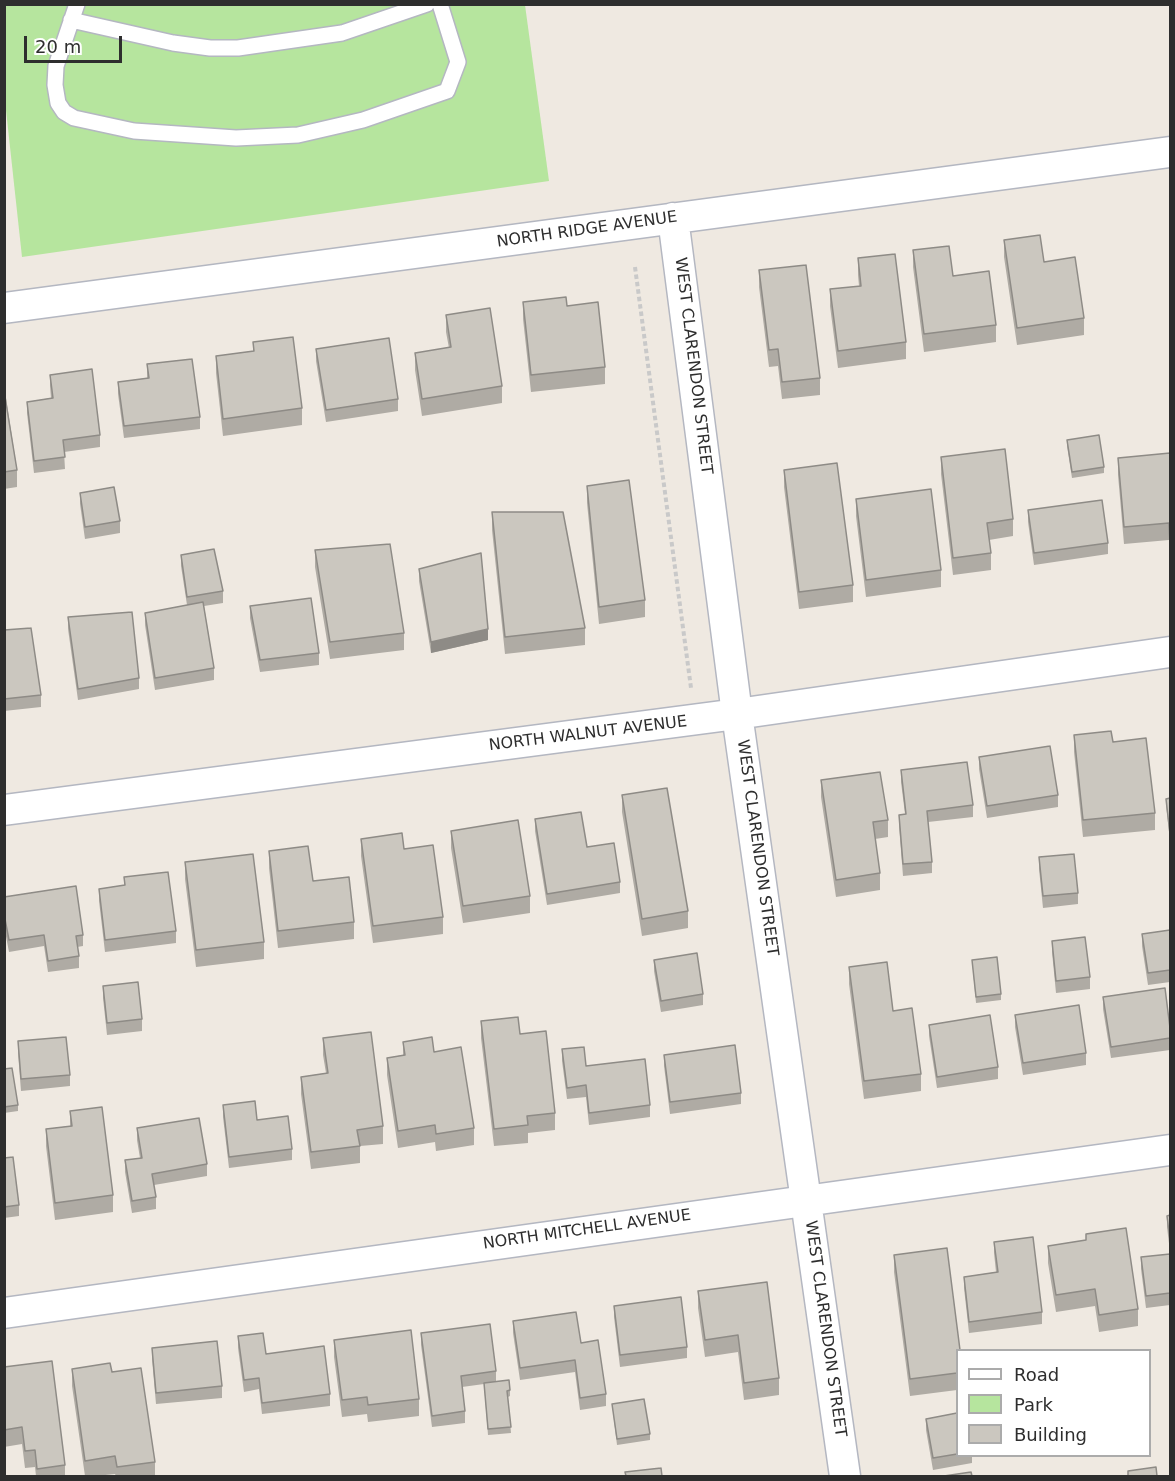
<!DOCTYPE html>
<style>
body{margin:0}
#map{position:relative;width:1175px;height:1481px;overflow:hidden;background:#efe9e1;font-family:"DejaVu Sans",sans-serif}
canvas{display:block}
.frame{position:absolute;inset:0;border:6px solid #2e2e2e;pointer-events:none}
.legend{position:absolute;left:956px;top:1349px;width:195px;height:108px;box-sizing:border-box;background:#fff;border:2px solid #ababab;margin:0;padding:8px 10px;list-style:none;font-size:18px;color:#2e2e2e}
.legend li{display:flex;align-items:center;gap:12px;height:30px}
.legend b{width:30px;border:2px solid #ababab}
.scale{position:absolute;left:24px;top:36px;width:98px;height:27px;box-sizing:border-box;border:3px solid #2e2e2e;border-top:0;padding-left:8px;font-size:18px;line-height:21px;white-space:nowrap;color:#2e2e2e;-webkit-text-stroke:4px #fff;paint-order:stroke}
</style>
<div id="map">
<canvas width="1175" height="1481"></canvas>
<div class="frame"></div>
<ul class="legend">
<li><b style="height:8px;background:#fff"></b>Road</li>
<li><b style="height:16px;background:#b6e59e"></b>Park</li>
<li><b style="height:16px;background:#cbc7bf"></b>Building</li>
</ul>
<div class="scale">20 m</div>
</div>
<script>
const context = document.querySelector('canvas').getContext('2d');
context.lineJoin = 'round';
function fill(path, color) { context.fillStyle = color; context.fill(path, 'evenodd'); }
const toPath = rows => new Path2D(rows.map(r => 'M' + r).join(''));
function trace(path, color, width, dash) { context.strokeStyle = color; context.lineWidth = width; context.lineCap = dash ? 'butt' : 'round'; context.setLineDash(dash || []); context.stroke(path); }
function drawText(font, color, halo, rows, align = 'center') {
  context.font = font + ' "DejaVu Sans",sans-serif'; context.lineWidth = 4.5; context.setLineDash([]); context.textBaseline = 'middle'; context.strokeStyle = halo; context.fillStyle = color; for (const [text, x, y, turn = 0] of rows) {
    context.save(); context.translate(x, y); context.rotate((+turn || 0) * Math.PI / 180); context.textAlign = isNaN(turn) ? turn : align; if (halo) context.strokeText(text, 0, 0); context.fillText(text, 0, 0); context.restore();
  }
}
fill(toPath([
 [4,5,525,5,549,181,22,257,5,101]
]), '#b6e59e');
const lane = toPath([
 [77,4,56,66,55,85,58,103,64,112,74,118,134,131,236,138,298,135,363,120,447,91,458,62,440,4],
 [71,20,173,43,210,48,238,48,342,33,427,4]
]);
const street = toPath([
 [673,218,737,714,845,1476],
 [4,308,1170,152],
 [4,810,737,714,1170,652],
 [4,1313,1170,1150]
]);
trace(lane, '#b4b7c1', 18);
trace(street, '#b4b7c1', 33);
trace(toPath([
 [635,267,691,688]
]), '#c9c9c9', 4, [4.5, 3]);
trace(lane, '#fff', 15);
trace(street, '#fff', 30);
fill(toPath([
 [1004,240,1044,262,1084,318,1084,335,1017,345,1004,257],
 [913,250,953,276,996,325,996,342,924,352,913,267],
 [858,258,906,342,906,359,838,368,830,306,830,289,859,286,858,275],
 [759,270,820,378,820,395,782,399,778,366,769,367,759,287],
 [523,302,567,306,605,367,605,384,531,392,523,319],
 [446,315,502,386,502,403,422,416,415,370,415,353,449,348,446,332],
 [253,342,302,408,302,425,223,436,216,373,216,356,253,351],
 [316,349,398,399,398,411,326,422,316,361],
 [147,364,200,417,200,429,124,438,118,394,118,382,147,378],
 [50,375,100,435,100,447,64,452,65,469,34,473,27,413,27,402,51,398,50,386],
 [5,391,17,470,17,487,4,489],
 [1067,440,1104,467,1104,473,1072,478,1067,446],
 [1170,453,1170,562,1169,540,1124,544,1118,475,1118,458],
 [941,457,1013,519,1013,536,989,540,991,553,991,570,953,575,941,474],
 [784,470,853,585,853,602,799,609,784,487],
 [587,486,645,600,645,617,599,624,587,503],
 [80,493,120,521,120,533,85,539,80,504],
 [856,499,941,570,941,587,866,597,856,516],
 [1028,510,1108,543,1108,554,1034,565,1028,522],
 [492,512,585,628,585,645,505,654,492,530],
 [315,550,404,633,404,650,330,659,315,567],
 [181,555,223,591,223,603,204,606,214,668,214,680,155,690,145,625,145,613,187,605,181,566],
 [419,569,488,640,431,653,419,581],
 [250,606,319,653,319,665,260,672,250,618],
 [68,617,139,678,139,689,78,700,68,629],
 [4,630,41,695,41,707,4,711],
 [1074,735,1113,742,1155,813,1155,830,1083,837,1074,752],
 [979,757,1058,795,1058,807,987,818,979,769],
 [901,770,973,805,973,817,928,822,932,862,932,873,903,876,899,826,899,815,905,814,901,782],
 [821,780,888,820,888,837,875,839,880,873,880,890,836,897,821,797],
 [622,795,688,911,688,928,642,936,622,812],
 [1170,798,1170,840,1166,805,1166,799],
 [535,819,587,847,620,882,620,893,547,905,535,831],
 [451,831,530,896,530,913,463,923,451,848],
 [361,839,404,849,443,917,443,934,373,943,361,856],
 [269,851,313,881,354,922,354,939,278,948,269,868],
 [1039,857,1078,893,1078,904,1043,908,1039,869],
 [185,862,264,942,264,959,196,967,185,879],
 [124,877,176,931,176,943,105,952,99,901,99,889,124,885],
 [4,897,83,935,83,946,77,947,79,956,79,968,48,972,44,946,9,952,4,926],
 [1170,930,1170,982,1148,985,1142,946,1142,934],
 [1052,941,1090,977,1090,989,1056,993,1052,952],
 [654,960,703,994,703,1005,661,1012,654,971],
 [972,960,1001,994,1001,1000,976,1003],
 [849,967,893,1011,921,1074,921,1091,864,1099,849,984],
 [103,986,142,1019,142,1031,107,1035,103,998],
 [1103,997,1170,1028,1170,1050,1111,1058,1103,1009],
 [1015,1015,1086,1053,1086,1065,1023,1075,1015,1027],
 [481,1021,520,1034,555,1113,555,1130,528,1133,528,1143,494,1146,481,1038],
 [929,1025,998,1067,998,1079,937,1088,929,1036],
 [323,1038,383,1126,383,1144,360,1146,360,1163,311,1169,301,1094,301,1077,326,1073,323,1055],
 [18,1041,70,1075,70,1086,21,1091,18,1053],
 [403,1042,434,1052,474,1128,474,1145,436,1151,435,1142,398,1148,387,1075,387,1058,403,1055],
 [562,1049,586,1066,650,1105,650,1117,589,1125,586,1097,567,1099,562,1061],
 [664,1055,741,1093,741,1104,670,1114,664,1066],
 [4,1069,18,1105,18,1111,4,1113],
 [223,1105,257,1120,292,1149,292,1160,229,1168,223,1117],
 [70,1111,113,1195,113,1212,55,1220,46,1146,46,1129,70,1126],
 [137,1128,207,1164,207,1176,154,1185,156,1197,156,1209,132,1213,125,1172,125,1160,140,1158,137,1140],
 [4,1158,19,1205,19,1216,4,1218],
 [1170,1215,1170,1252,1167,1227,1167,1216],
 [1086,1234,1138,1309,1138,1326,1099,1332,1095,1306,1056,1312,1048,1263,1048,1246,1086,1240],
 [994,1242,1042,1312,1042,1324,969,1333,964,1288,964,1277,996,1272,994,1253],
 [1170,1254,1170,1305,1146,1308,1141,1269,1141,1257],
 [894,1255,957,1350,957,1390,910,1396,894,1272],
 [698,1291,779,1378,779,1395,744,1400,738,1352,705,1357,698,1308],
 [614,1306,687,1347,687,1358,620,1367,614,1317],
 [513,1321,581,1343,606,1394,606,1406,580,1410,575,1372,520,1380,513,1333],
 [421,1333,496,1371,496,1381,510,1390,510,1396,508,1397,511,1433,488,1435,484,1384,462,1387,465,1411,465,1423,432,1427,421,1345],
 [238,1336,330,1394,330,1406,262,1414,259,1389,244,1392,238,1348],
 [334,1340,419,1399,419,1416,368,1422,367,1414,342,1417,334,1357],
 [152,1348,222,1386,222,1398,156,1404,152,1359],
 [4,1367,65,1465,65,1476,36,1476,35,1467,25,1468,22,1444,4,1447],
 [72,1369,112,1372,155,1462,155,1476,116,1476,115,1474,96,1476,85,1476,72,1386],
 [612,1404,650,1434,650,1440,617,1445],
 [957,1413,957,1455,972,1455,972,1463,933,1470,926,1430,926,1419]
]), '#afaba4');
fill(toPath([
 [488,629,488,640,431,653,431,642]
]), '#8e8b86');
const building = toPath([
 [1040,235,1044,262,1075,257,1084,318,1017,328,1004,240,1040,235],
 [949,246,953,276,989,271,996,325,924,334,913,250,949,246],
 [895,254,906,342,838,351,830,289,861,286,858,258,895,254],
 [806,265,820,378,782,382,778,349,769,350,759,270,806,265],
 [566,297,567,306,598,302,605,367,531,375,523,302,566,297],
 [490,308,502,386,422,399,415,353,451,347,446,315,490,308],
 [293,337,302,408,223,419,216,356,254,351,253,342,293,337],
 [389,338,398,399,326,410,316,349,389,338],
 [192,359,200,417,124,426,118,382,149,378,147,364,192,359],
 [92,369,100,435,63,440,65,457,34,461,27,402,53,398,50,375,92,369],
 [4,391,17,470,4,472,4,391],
 [1099,435,1104,467,1072,472,1067,440,1099,435],
 [1005,449,1013,519,987,523,991,553,953,558,941,457,1005,449],
 [1170,453,1170,545,1169,523,1124,527,1118,458,1170,453],
 [837,463,853,585,799,592,784,470,837,463],
 [629,480,645,600,599,607,587,486,629,480],
 [114,487,120,521,85,527,80,493,114,487],
 [931,489,941,570,866,580,856,499,931,489],
 [1102,500,1108,543,1034,553,1028,510,1102,500],
 [492,512,563,512,585,628,505,637,492,512],
 [390,544,404,633,330,642,315,550,390,544],
 [214,549,223,591,187,597,181,555,214,549],
 [481,553,488,629,431,642,419,569,481,553],
 [311,598,319,653,260,660,250,606,311,598],
 [203,602,214,668,155,678,145,613,203,602],
 [132,612,139,678,78,689,68,617,132,612],
 [31,628,41,695,4,699,4,630,31,628],
 [1111,731,1113,742,1146,738,1155,813,1083,820,1074,735,1111,731],
 [1050,746,1058,795,987,806,979,757,1050,746],
 [967,762,973,805,927,811,932,862,903,864,899,815,906,814,901,770,967,762],
 [880,772,888,820,873,822,880,873,836,880,821,780,880,772],
 [667,788,688,911,642,919,622,795,667,788],
 [1170,798,1170,834,1166,799,1170,798],
 [581,812,587,847,614,843,620,882,547,894,535,819,581,812],
 [518,820,530,896,463,906,451,831,518,820],
 [402,833,404,849,433,845,443,917,373,926,361,839,402,833],
 [308,846,313,881,349,877,354,922,278,931,269,851,308,846],
 [253,854,264,942,196,950,185,862,253,854],
 [1074,854,1078,893,1043,896,1039,857,1074,854],
 [168,872,176,931,105,940,99,889,125,885,124,877,168,872],
 [76,886,83,935,76,936,79,956,48,961,44,935,9,940,4,914,4,897,76,886],
 [1170,930,1170,970,1148,973,1142,934,1170,930],
 [1085,937,1090,977,1056,981,1052,941,1085,937],
 [697,953,703,994,661,1001,654,960,697,953],
 [997,957,1001,994,976,997,972,960,997,957],
 [887,962,893,1011,912,1008,921,1074,864,1081,849,967,887,962],
 [138,982,142,1019,107,1023,103,986,138,982],
 [1165,988,1170,1028,1170,1038,1111,1047,1103,997,1165,988],
 [1079,1005,1086,1053,1023,1063,1015,1015,1079,1005],
 [990,1015,998,1067,937,1077,929,1025,990,1015],
 [518,1017,520,1034,546,1031,555,1113,527,1116,528,1125,494,1129,481,1021,518,1017],
 [371,1032,383,1126,357,1130,360,1146,311,1152,301,1077,328,1073,323,1038,371,1032],
 [66,1037,70,1075,21,1079,18,1041,66,1037],
 [432,1037,434,1052,461,1047,474,1128,436,1134,435,1125,398,1131,387,1058,405,1055,403,1042,432,1037],
 [735,1045,741,1093,670,1102,664,1055,735,1045],
 [584,1047,586,1066,645,1059,650,1105,589,1113,586,1085,567,1088,562,1049,584,1047],
 [12,1068,18,1105,4,1107,4,1069,12,1068],
 [255,1101,257,1120,288,1116,292,1149,229,1157,223,1105,255,1101],
 [102,1107,113,1195,55,1203,46,1129,72,1126,70,1111,102,1107],
 [199,1118,207,1164,152,1174,156,1197,132,1201,125,1160,142,1158,137,1128,199,1118],
 [13,1157,19,1205,4,1207,4,1158,13,1157],
 [1170,1215,1170,1240,1167,1216,1170,1215],
 [1126,1228,1138,1309,1099,1315,1095,1289,1056,1295,1048,1246,1086,1240,1086,1234,1126,1228],
 [1033,1237,1042,1312,969,1322,964,1277,998,1272,994,1242,1033,1237],
 [947,1248,960,1350,957,1350,957,1373,910,1379,894,1255,947,1248],
 [1170,1254,1170,1293,1146,1296,1141,1257,1170,1254],
 [767,1282,779,1378,744,1383,738,1335,705,1340,698,1291,767,1282],
 [681,1297,687,1347,620,1355,614,1306,681,1297],
 [576,1312,581,1343,598,1340,606,1394,580,1398,575,1360,520,1368,513,1321,576,1312],
 [490,1324,496,1371,461,1376,465,1411,432,1416,421,1333,490,1324],
 [411,1330,419,1399,368,1405,367,1397,342,1400,334,1340,411,1330],
 [263,1333,266,1354,324,1346,330,1394,262,1403,259,1378,244,1380,238,1336,263,1333],
 [217,1341,222,1386,156,1393,152,1348,217,1341],
 [52,1361,65,1465,37,1469,35,1450,25,1451,22,1427,4,1430,4,1367,52,1361],
 [110,1363,112,1372,141,1368,155,1462,117,1467,115,1456,85,1461,72,1369,110,1363],
 [509,1380,510,1390,507,1391,511,1427,488,1429,484,1383,509,1380],
 [644,1399,650,1434,617,1439,612,1404,644,1399],
 [957,1413,957,1454,933,1458,926,1419,957,1413],
 [1156,1467,1157,1476,1128,1476,1128,1471,1156,1467],
 [661,1468,662,1476,626,1476,625,1472,661,1468],
 [971,1472,972,1476,944,1476,971,1472]
]);
fill(building, '#cbc7bf');
trace(building, '#8e8b86', 1.5);
drawText('16px', '#2e2e2e', '#fff', [
 ["NORTH RIDGE AVENUE",587,230,-8],
 ["WEST CLARENDON STREET",693,366,83],
 ["NORTH WALNUT AVENUE",588,734,-7],
 ["WEST CLARENDON STREET",757,848,82],
 ["NORTH MITCHELL AVENUE",587,1230,-8],
 ["WEST CLARENDON STREET",825,1329,82]
]);
</script>
